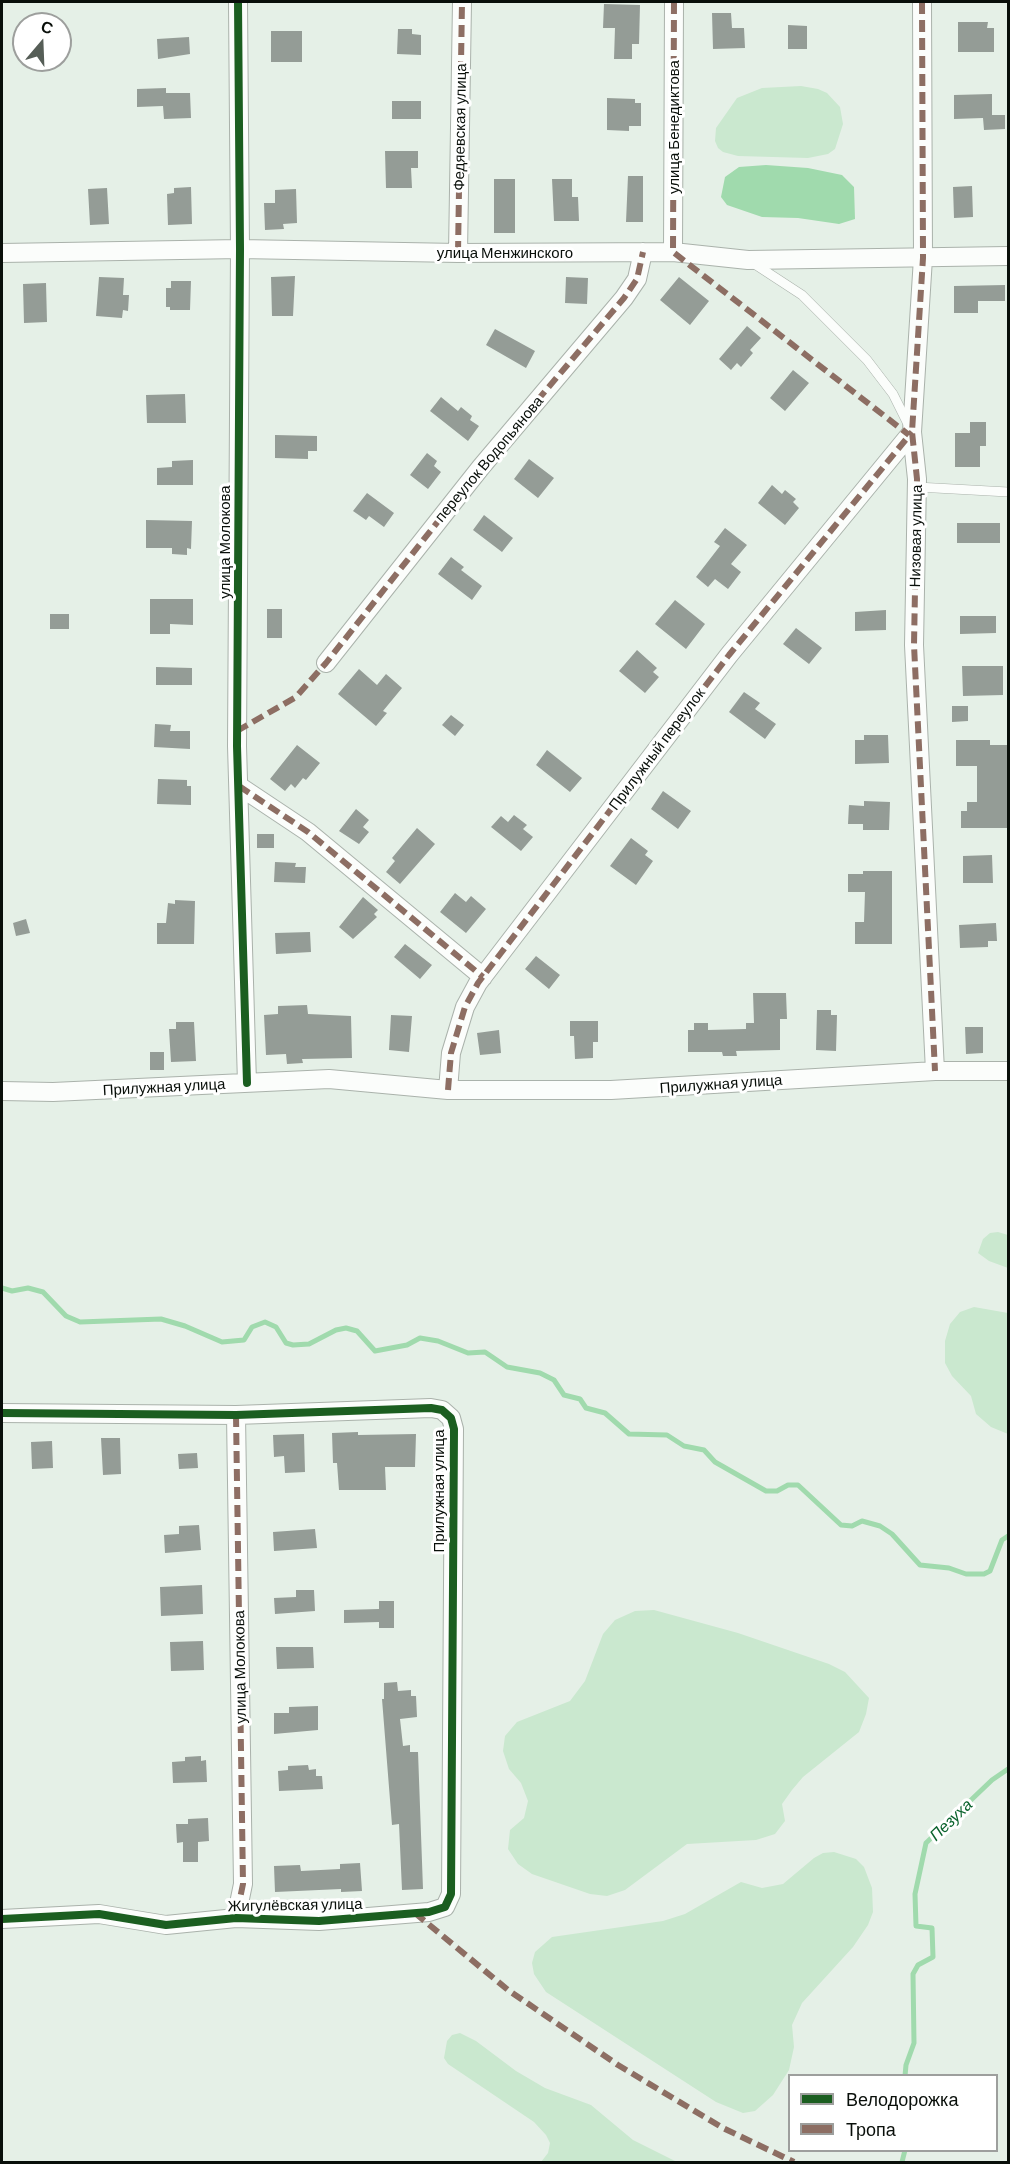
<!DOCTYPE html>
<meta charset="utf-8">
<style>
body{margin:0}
#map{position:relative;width:1010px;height:2164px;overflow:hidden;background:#e5f0e7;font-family:Barlow,sans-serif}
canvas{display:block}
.frame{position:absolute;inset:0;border:3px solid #090f0a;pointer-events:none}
.legend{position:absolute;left:788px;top:2074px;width:210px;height:78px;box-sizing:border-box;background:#fff;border:2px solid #9d9f9d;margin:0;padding:8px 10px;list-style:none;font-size:18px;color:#090f0a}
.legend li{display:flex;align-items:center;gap:12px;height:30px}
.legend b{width:30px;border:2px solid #9d9f9d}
.north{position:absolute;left:12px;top:12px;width:60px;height:60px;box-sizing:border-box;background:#fff;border:2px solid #9d9f9d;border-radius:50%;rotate:19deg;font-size:16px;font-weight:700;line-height:24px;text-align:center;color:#090f0a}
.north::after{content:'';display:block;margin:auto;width:21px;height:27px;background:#565e57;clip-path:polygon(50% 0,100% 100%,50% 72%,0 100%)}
</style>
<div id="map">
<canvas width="1010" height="2164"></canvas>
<div class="frame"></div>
<ul class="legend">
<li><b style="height:8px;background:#1b5e20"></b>Велодорожка</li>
<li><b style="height:8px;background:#8d6e63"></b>Тропа</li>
</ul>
<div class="north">С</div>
</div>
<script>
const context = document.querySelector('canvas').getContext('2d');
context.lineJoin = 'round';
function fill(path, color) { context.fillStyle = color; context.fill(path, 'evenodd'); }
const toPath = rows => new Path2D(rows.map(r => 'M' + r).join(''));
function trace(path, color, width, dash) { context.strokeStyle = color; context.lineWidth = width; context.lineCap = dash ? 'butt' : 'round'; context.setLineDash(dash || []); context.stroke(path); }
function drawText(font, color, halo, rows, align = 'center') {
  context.font = font + ' Barlow,sans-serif'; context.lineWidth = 6; context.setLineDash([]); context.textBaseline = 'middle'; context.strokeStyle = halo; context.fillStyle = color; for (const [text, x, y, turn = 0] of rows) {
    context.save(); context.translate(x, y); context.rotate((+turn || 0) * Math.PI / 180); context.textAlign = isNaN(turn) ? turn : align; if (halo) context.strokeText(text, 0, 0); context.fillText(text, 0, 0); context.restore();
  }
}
fill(toPath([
 [801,86,818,89,827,93,840,107,843,124,835,149,828,154,808,158,738,156,723,152,718,148,715,141,716,128,737,98,762,88],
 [998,1232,1008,1235,1008,1268,989,1261,978,1253,983,1239,990,1233],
 [974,1307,1008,1313,1008,1434,991,1427,976,1414,971,1396,952,1376,945,1363,945,1341,950,1324,960,1312],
 [654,1610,738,1633,829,1664,845,1672,869,1698,866,1714,859,1732,803,1777,792,1790,782,1804,785,1821,775,1834,756,1840,687,1844,625,1890,607,1896,590,1894,532,1874,518,1864,508,1849,510,1830,524,1818,528,1801,521,1783,509,1769,503,1751,505,1736,517,1722,570,1701,585,1681,603,1634,615,1620,635,1611],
 [834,1852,856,1859,864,1867,872,1888,873,1912,868,1925,853,1947,802,2003,792,2025,794,2047,789,2070,773,2095,755,2111,743,2113,716,2102,546,1992,534,1974,532,1963,535,1952,552,1937,663,1921,685,1914,741,1882,762,1888,783,1884,814,1858,823,1853],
 [460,2033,476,2041,516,2071,545,2088,591,2105,633,2140,677,2162,541,2162,548,2153,550,2143,546,2135,534,2122,448,2064,444,2058,447,2041,452,2035]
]), '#cae8cf');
fill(toPath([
 [766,165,808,168,842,175,854,187,855,219,839,224,798,218,762,217,727,205,721,197,725,177,739,167]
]), '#a0daad');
trace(toPath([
 [2,1288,12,1291,28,1288,43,1292,66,1316,80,1322,161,1319,185,1326,222,1342,244,1340,252,1327,265,1322,276,1327,286,1343,293,1345,309,1344,336,1330,346,1328,357,1331,375,1351,407,1345,420,1338,438,1341,468,1353,485,1352,507,1367,540,1373,554,1380,564,1395,580,1399,586,1408,605,1413,629,1434,667,1435,684,1446,704,1450,715,1462,766,1491,777,1491,788,1485,798,1485,841,1525,852,1526,862,1521,880,1526,892,1534,920,1565,949,1568,966,1574,984,1574,990,1571,1002,1540,1008,1536],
 [905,2076,906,2065,914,2043,913,1974,918,1965,933,1957,932,1928,916,1926,915,1894,926,1843,992,1780,1008,1769],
 [902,2162,905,2150]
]), '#a0daad', 5);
fill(toPath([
 [604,4,640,5,639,44,632,44,632,59,614,59,615,28,603,28],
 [712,13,731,13,732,28,744,28,745,48,713,49],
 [958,22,988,22,987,28,994,28,994,52,958,52],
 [788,25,807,26,807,49,788,49],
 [398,29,412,29,412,34,421,35,421,55,397,54],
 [271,31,302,31,302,62,271,62],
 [189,37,190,54,158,59,157,39],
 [166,88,166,93,190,93,191,118,164,119,163,106,137,107,137,89],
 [992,94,992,115,1005,115,1005,129,984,130,983,118,954,119,954,95],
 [607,98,635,99,635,103,641,103,641,126,629,126,629,131,607,130],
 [392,101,421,101,421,119,392,119],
 [385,151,418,151,418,168,411,168,412,188,386,188],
 [628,176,643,176,643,222,626,222],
 [494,179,515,179,515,233,494,233],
 [552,179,572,179,572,197,578,197,579,221,554,221],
 [972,186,973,217,954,218,953,187],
 [191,187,192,224,168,225,167,194,174,193,174,188],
 [107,188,109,224,90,225,88,189],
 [296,189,297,223,283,224,284,229,265,230,264,203,275,203,275,190],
 [295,276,293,316,272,316,271,277],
 [99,277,124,278,123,295,129,295,128,311,123,310,122,318,96,316],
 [566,277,588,278,587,304,565,303],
 [679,277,709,301,690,325,660,300],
 [171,281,191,281,190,310,170,310,170,307,166,307,166,288,171,288],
 [46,283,47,322,24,323,23,284],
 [1005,285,1005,301,978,301,978,313,954,313,954,286],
 [747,326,761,338,750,350,753,353,741,367,737,363,731,370,719,359],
 [495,329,535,351,526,368,486,345],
 [793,370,809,383,785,411,770,398],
 [185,394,186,423,147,423,146,395],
 [441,397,458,411,461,407,472,416,470,420,479,426,468,441,430,411],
 [970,422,986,422,986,446,980,446,980,467,955,467,955,433,970,433],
 [275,435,317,436,317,451,308,451,308,459,275,458],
 [427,453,437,461,434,466,441,472,428,489,410,475],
 [529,459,554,478,538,498,514,479],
 [193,460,193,485,157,485,157,468,172,467,172,461],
 [772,485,782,494,785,490,796,499,793,502,799,508,785,525,758,503],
 [367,493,394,513,384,527,369,516,366,520,353,511],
 [484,515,513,538,502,552,473,530],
 [146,520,192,521,191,549,187,548,187,555,172,554,172,548,146,548],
 [957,523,1000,523,1000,543,957,543],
 [725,528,747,545,731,564,741,572,728,589,715,579,708,587,696,577,720,546,714,542],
 [451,557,464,567,461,570,482,586,472,600,438,574],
 [150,599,193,599,193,625,170,624,170,634,150,634],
 [675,600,705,624,686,649,655,624],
 [267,609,282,609,282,638,267,638],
 [886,610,886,630,855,631,855,612],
 [50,614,69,614,69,629,50,629],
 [960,616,996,616,996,633,960,634],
 [796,628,822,648,809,664,783,644],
 [637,650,657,668,653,672,659,677,645,693,619,671],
 [962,666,1003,666,1003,695,963,696],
 [156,667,192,668,192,685,156,685],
 [359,669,377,685,386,674,402,688,383,711,387,713,376,726,338,694],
 [744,692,760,703,755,709,776,724,765,739,729,712],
 [952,706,968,706,968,721,952,722],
 [451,715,464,725,455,736,442,725],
 [155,724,171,725,170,731,190,731,190,749,154,747],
 [864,735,888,735,889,763,855,764,855,740,864,740],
 [956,740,990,740,990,745,1008,745,1007,828,961,828,961,811,967,811,967,802,977,802,977,766,956,766],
 [297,745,320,763,306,780,303,778,295,788,291,784,285,791,270,779],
 [547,750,582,778,570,792,536,765],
 [158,779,187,780,187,786,191,786,191,805,157,804],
 [663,791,691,811,678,829,651,809],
 [864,801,890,802,889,830,863,830,863,824,848,824,849,805,864,806],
 [356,809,369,820,363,827,369,832,359,844,339,831],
 [514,815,527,825,523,829,533,837,521,851,491,827,501,816,508,822],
 [417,828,435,844,400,884,386,872,395,861,392,858],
 [257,834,274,834,274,848,257,848],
 [631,838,648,851,645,855,653,861,636,885,610,866],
 [992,855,993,883,963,883,963,856],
 [275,862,296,863,295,867,306,867,305,883,274,882],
 [863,871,892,871,892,944,855,944,855,922,864,922,865,892,848,892,848,874,863,874],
 [455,893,466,902,471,896,486,909,466,933,440,912],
 [363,897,378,910,374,914,377,917,353,939,339,927],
 [175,900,195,901,194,944,157,944,157,923,166,923,168,903,175,904],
 [26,919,30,933,16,936,13,923],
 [996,923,997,941,988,941,988,947,960,948,959,925],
 [310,932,311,952,276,954,275,933],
 [405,944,432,965,420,979,394,957],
 [536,956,560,975,549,989,525,969],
 [753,993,786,993,787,1019,780,1019,780,1050,736,1051,737,1056,723,1056,722,1052,688,1052,688,1030,694,1030,694,1023,708,1023,708,1030,746,1029,746,1023,754,1023],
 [307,1005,308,1014,351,1016,352,1058,302,1059,303,1063,287,1064,286,1054,266,1055,264,1015,278,1014,278,1006],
 [817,1010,831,1010,831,1015,837,1015,836,1051,816,1050],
 [391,1015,412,1016,409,1052,389,1050],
 [570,1021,598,1021,598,1042,593,1042,593,1058,575,1059,574,1036,570,1036],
 [176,1022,194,1022,196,1061,171,1062,169,1029,176,1029],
 [965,1027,983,1027,983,1053,966,1054],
 [499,1030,501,1053,480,1055,477,1033],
 [150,1052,164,1052,164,1070,150,1070],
 [358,1432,358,1435,416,1434,415,1467,385,1467,386,1490,339,1490,337,1463,333,1463,332,1433],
 [304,1434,305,1472,285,1473,284,1456,274,1457,273,1435],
 [101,1438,120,1438,121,1474,103,1475],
 [52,1441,53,1468,32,1469,31,1442],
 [197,1453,198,1468,179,1469,178,1454],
 [199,1525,201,1550,165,1553,164,1535,179,1534,179,1526],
 [315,1529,317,1548,274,1551,273,1532],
 [202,1585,203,1614,161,1616,160,1587],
 [296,1590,314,1590,315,1611,275,1614,274,1598,296,1597],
 [379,1601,394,1601,394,1628,379,1628,379,1622,344,1623,344,1610,379,1609],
 [203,1641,204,1670,171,1671,170,1642],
 [276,1647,313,1647,314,1668,277,1669],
 [397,1682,398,1691,411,1690,411,1696,416,1696,417,1717,400,1719,403,1746,410,1745,410,1752,418,1752,423,1889,402,1890,399,1824,392,1825,382,1699,384,1699,384,1683],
 [318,1706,318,1730,274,1734,274,1713,289,1713,289,1707],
 [201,1756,201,1761,206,1760,207,1782,173,1783,172,1762,185,1761,185,1757],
 [308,1765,309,1770,316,1769,316,1776,322,1776,323,1789,279,1791,278,1771,288,1770,288,1766],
 [208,1818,209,1841,198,1842,198,1862,183,1862,183,1842,177,1843,176,1824,188,1824,188,1819],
 [360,1863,362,1891,341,1892,341,1889,275,1892,274,1866,300,1865,301,1871,340,1869,340,1864]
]), '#949c96');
const service = toPath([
 [753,263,802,295,867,360,893,394,909,426],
 [917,487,1008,492]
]);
const minor = toPath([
 [238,2,240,249,237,746,247,1083],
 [922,2,923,258,912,432,917,479,914,645,935,1071],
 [673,252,674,2],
 [2,253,240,249,458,253,673,252,748,260,1008,256],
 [458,253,462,2],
 [326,663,481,467,624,298,637,279,643,252],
 [239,786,308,832,483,977],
 [448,1090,451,1053,465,1007,478,983,729,655,912,432],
 [2,1091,53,1092,329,1079,448,1090,611,1090,935,1071,1008,1071],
 [2,1413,236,1415,431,1408,442,1410,451,1418,454,1429,451,1894,445,1907,429,1912,319,1921,236,1918,166,1925,99,1914,2,1919],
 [236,1415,243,1884,236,1918]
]);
trace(service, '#aab2ab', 10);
trace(minor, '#aab2ab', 20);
trace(service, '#fbfdfb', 9);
trace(minor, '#fbfdfb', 18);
trace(toPath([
 [674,2,673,252,909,435],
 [922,2,923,258,912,432,917,479,914,645,935,1071],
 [458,253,462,2],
 [237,731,296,697,326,663,481,467,624,298,637,279,643,252],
 [239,786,308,832,483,977],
 [448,1090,451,1053,465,1007,478,983,729,655,912,432],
 [236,1415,243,1884,236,1918],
 [415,1913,508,1990,618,2065,723,2128,794,2162]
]), '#8d6e63', 6, [12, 6]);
trace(toPath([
 [238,2,240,249,237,746,247,1083],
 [2,1413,236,1415,431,1408,442,1410,451,1418,454,1429,451,1894,445,1907,429,1912,319,1921,236,1918,166,1925,99,1914,2,1919]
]), '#1b5e20', 8);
drawText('15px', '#090f0a', '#fff', [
 ["Федяевская улица",460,127,-89],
 ["улица Бенедиктова",674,127,-90],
 ["улица Менжинского",505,253],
 ["переулок Водопьянова",489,459,-50],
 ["Низовая улица",916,536,-89],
 ["улица Молокова",225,542,-90],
 ["Прилужный переулок",657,749,-53],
 ["Прилужная улица",721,1084,-4],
 ["Прилужная улица",164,1087,-3],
 ["Прилужная улица",439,1491,-90],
 ["улица Молокова",240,1667,-91],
 ["Жигулёвская улица",295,1905,-1]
]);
drawText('italic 16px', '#0b632d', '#fff', [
 ["Пезуха",951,1820,-44]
]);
</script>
